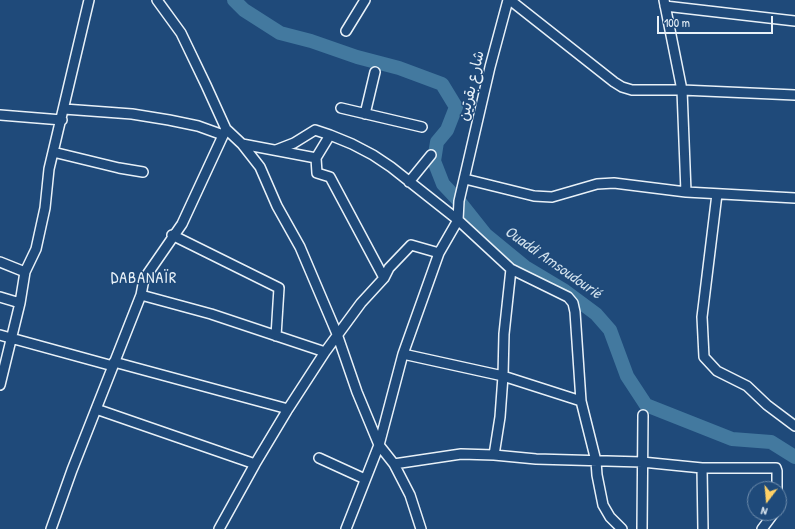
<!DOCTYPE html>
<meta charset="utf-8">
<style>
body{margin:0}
#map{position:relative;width:795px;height:529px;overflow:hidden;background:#1f4a7a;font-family:"Patrick Hand",sans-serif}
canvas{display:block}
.north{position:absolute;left:747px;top:481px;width:40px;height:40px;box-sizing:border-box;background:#1f4a7a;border:1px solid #6f8dac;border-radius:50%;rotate:196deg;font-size:11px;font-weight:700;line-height:16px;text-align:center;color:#e8f1f8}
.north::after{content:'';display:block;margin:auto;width:14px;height:18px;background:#ffd166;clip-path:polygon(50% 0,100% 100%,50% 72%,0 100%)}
.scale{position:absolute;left:657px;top:16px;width:116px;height:18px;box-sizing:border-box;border:2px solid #e8f1f8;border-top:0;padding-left:5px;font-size:12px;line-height:14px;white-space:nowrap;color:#e8f1f8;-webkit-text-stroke:3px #1f4a7a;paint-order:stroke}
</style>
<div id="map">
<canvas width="795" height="529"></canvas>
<div class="north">N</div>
<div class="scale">100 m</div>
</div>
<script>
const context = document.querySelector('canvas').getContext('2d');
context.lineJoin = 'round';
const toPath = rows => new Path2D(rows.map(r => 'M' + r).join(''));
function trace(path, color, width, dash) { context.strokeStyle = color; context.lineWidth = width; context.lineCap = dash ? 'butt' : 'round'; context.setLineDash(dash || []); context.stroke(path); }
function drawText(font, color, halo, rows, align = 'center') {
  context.font = font + ' "Patrick Hand","Playpen Sans Arabic",sans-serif'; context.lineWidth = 3; context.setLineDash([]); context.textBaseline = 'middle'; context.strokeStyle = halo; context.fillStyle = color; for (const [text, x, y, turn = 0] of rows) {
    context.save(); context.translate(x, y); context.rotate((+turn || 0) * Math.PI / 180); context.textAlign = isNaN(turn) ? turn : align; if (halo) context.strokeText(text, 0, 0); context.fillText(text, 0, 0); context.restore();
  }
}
trace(toPath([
 [234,0,244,10,280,33,311,41,357,57,399,68,442,84,456,107,447,130,437,142,434,161,443,184,459,201,486,235,525,267,565,291,596,314,610,330,627,376,646,405,732,439,771,442,795,457]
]), '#43799f', 14);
const minor = toPath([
 [510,0,614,82,622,87,632,90,682,90,795,95],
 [664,0,682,90,686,192],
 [665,6,795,21],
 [346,31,365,0],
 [341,108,422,127],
 [64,109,132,114,169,120,198,126,223,135],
 [365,114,375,72],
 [0,115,62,120],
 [226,129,242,144,260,167,277,206,300,247,337,334,357,392,379,445,394,464,410,495,421,529],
 [242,144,316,158,317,173,330,177,384,278],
 [276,150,294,143,315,130,330,135],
 [53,152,119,168,143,172],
 [316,158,330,135,352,144,373,155,391,167,458,220,511,269,568,297,573,303,575,312,581,401,596,461,597,475,603,505,610,517,622,529],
 [465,179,534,196,552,197,597,184,614,183,686,192,795,198],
 [409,182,431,155],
 [717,194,702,317,704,357,717,371,747,386,767,405,795,426],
 [172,235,279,288,276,336],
 [0,262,25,272],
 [141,295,211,314,325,352],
 [0,297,20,303],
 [0,335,113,366],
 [403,354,503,376,581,401],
 [114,362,288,409],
 [0,385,20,303,25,272,36,249,45,208,49,169,89,0],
 [96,409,255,464],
 [494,455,500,417,503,376,504,334,511,269],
 [319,458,365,479],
 [394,464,461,454,494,455,536,459,642,462,702,468,776,468,777,471,777,489],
 [702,468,703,529],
 [51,529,72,470,141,295,144,279,182,224,226,129,206,85,181,33,157,0],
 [219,529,255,464,288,409,325,352,361,303,384,278,389,268,411,245,439,253],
 [346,529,379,445,403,354,439,253,458,220,459,201,490,67,508,0],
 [642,529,643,415],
 [762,529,774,513]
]);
trace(minor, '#e8f1f8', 12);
trace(minor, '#1f4a7a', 9);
drawText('15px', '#e8f1f8', '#1f4a7a', [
 ["شارع بقرتين",472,86,-77]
]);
drawText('italic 16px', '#cfdfeb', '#1f4a7a', [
 ["Ouaddi Amsoudourié",553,263,35]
]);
context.letterSpacing = '1px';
drawText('16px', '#e8f1f8', '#1f4a7a', [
 ["DABANAÏR",144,279]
]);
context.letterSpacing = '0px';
</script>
